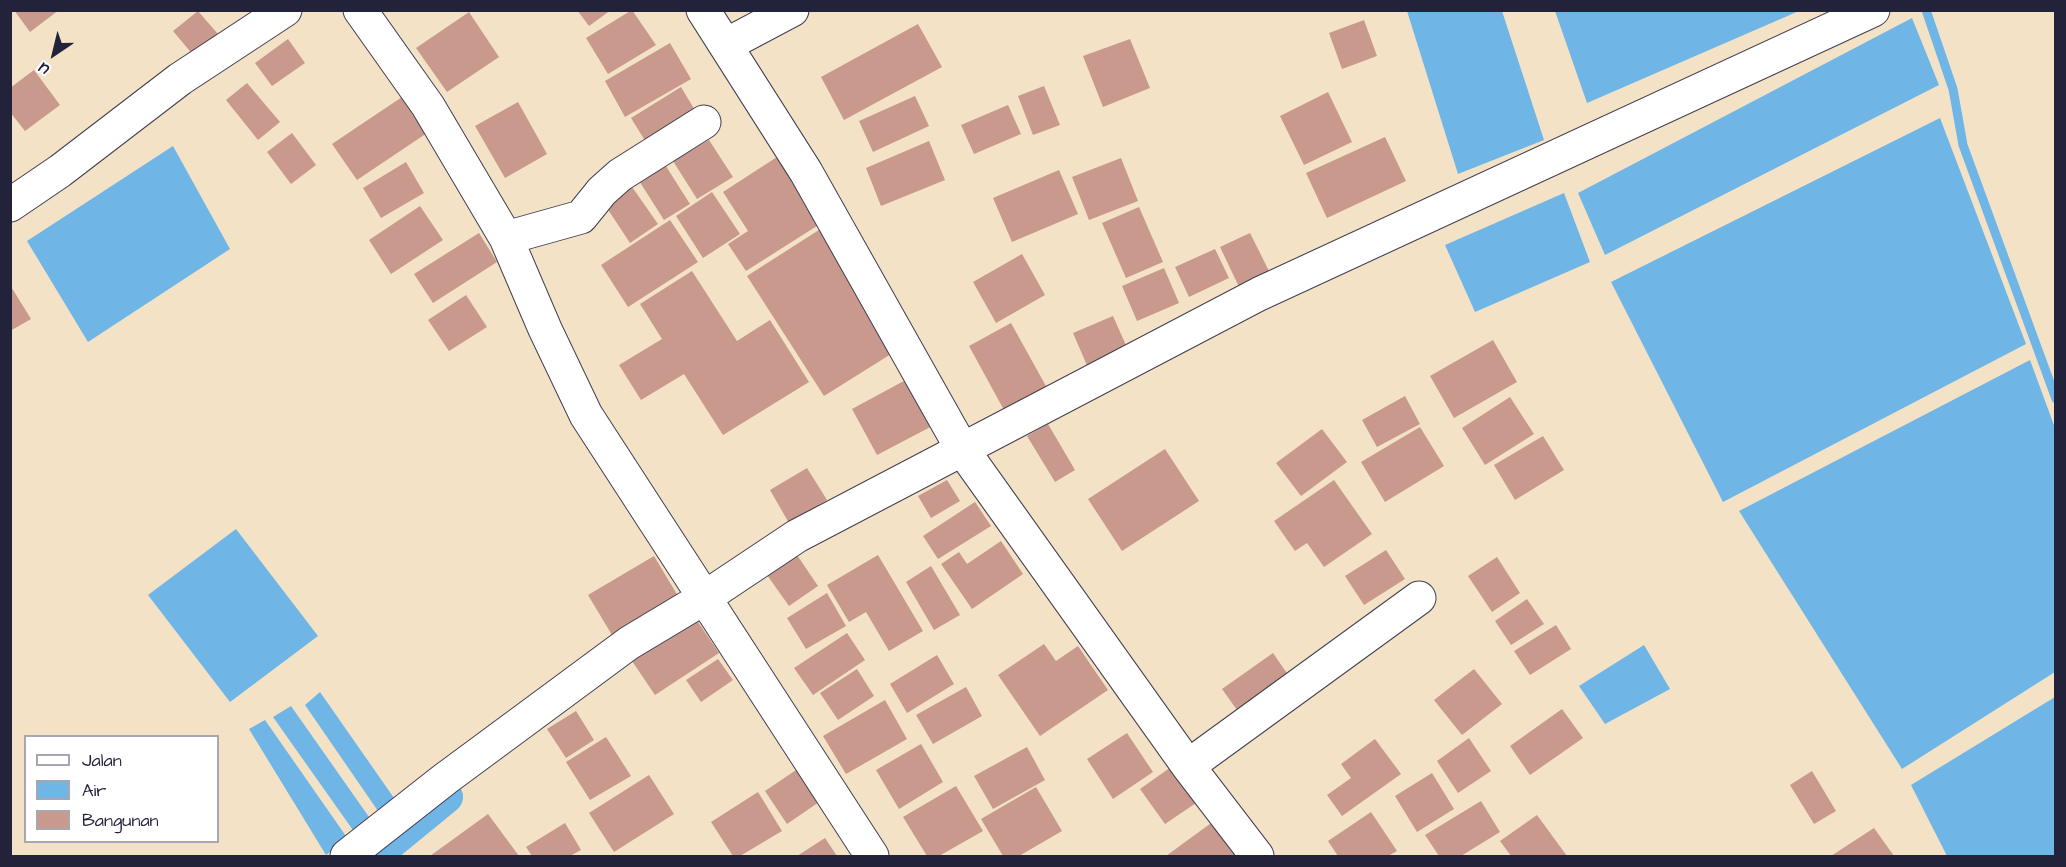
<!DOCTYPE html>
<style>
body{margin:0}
#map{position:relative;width:2066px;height:867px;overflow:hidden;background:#f3e2c6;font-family:"Architects Daughter",sans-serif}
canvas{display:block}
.frame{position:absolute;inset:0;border:12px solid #22223b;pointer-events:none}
.legend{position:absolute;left:24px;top:735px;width:195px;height:108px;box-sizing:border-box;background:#fff;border:2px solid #a7a7b1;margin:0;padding:8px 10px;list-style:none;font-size:18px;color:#22223b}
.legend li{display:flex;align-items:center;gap:12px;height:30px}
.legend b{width:30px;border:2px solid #a7a7b1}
.north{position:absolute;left:24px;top:24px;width:60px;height:60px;-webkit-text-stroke:4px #fff;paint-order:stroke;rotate:215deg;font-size:16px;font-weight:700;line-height:24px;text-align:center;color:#22223b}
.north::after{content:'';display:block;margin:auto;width:21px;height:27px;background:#22223b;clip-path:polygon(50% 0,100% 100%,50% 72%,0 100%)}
</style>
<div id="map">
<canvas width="2066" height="867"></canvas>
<div class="frame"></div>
<ul class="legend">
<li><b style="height:8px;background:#fff"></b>Jalan</li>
<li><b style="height:16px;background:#6fb6e6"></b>Air</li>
<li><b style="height:16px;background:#c8998c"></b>Bangunan</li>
</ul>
<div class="north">U</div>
</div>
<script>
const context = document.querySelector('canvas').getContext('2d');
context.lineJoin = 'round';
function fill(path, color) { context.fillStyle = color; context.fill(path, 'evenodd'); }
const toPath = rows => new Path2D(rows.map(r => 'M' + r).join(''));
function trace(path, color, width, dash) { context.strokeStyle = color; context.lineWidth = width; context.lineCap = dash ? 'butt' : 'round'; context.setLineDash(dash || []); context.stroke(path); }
fill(toPath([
 [1407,11,1502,11,1544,140,1458,174],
 [1555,11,1555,10,1799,11,1587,103],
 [1912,18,1939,85,1605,255,1578,193],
 [1940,118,2026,344,1723,502,1611,282],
 [173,146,230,249,88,342,27,241],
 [1564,193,1590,262,1475,312,1445,245],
 [2030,360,2055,428,2055,672,1902,769,1739,511],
 [236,529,318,636,230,702,148,595],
 [1644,645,1670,689,1605,724,1579,686],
 [320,692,394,798,378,811,305,705],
 [2055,697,2055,856,1947,856,1911,785],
 [291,706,369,817,355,833,273,717],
 [265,720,348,839,326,855,249,729]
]), '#6fb6e6');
trace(toPath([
 [1926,10,1953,89,1963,145,2056,399]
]), '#6fb6e6', 9);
trace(toPath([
 [375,856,447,797]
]), '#6fb6e6', 32);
fill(toPath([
 [14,10,59,10,30,32],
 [577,10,611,10,589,26],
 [632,10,656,45,608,74,586,38],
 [198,11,224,41,199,62,173,31],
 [469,12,499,57,447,92,416,48],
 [1364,20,1377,56,1342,69,1329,33],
 [918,24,942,67,844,120,821,77],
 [288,39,305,63,272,86,255,63],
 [1130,39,1150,88,1103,107,1083,56],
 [670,43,691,79,625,117,605,81],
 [34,70,60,105,25,131,10,112,10,88],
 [247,83,280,122,258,140,226,100],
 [1044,86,1060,125,1033,135,1018,96],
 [681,87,699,117,649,147,631,118],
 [1328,92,1352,142,1304,165,1280,116],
 [915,96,929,126,873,152,859,121],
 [402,97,427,133,357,180,332,144],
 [518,102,547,154,505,178,475,126],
 [1008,105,1021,134,974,154,961,125],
 [292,133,316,165,291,184,267,152],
 [1385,137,1406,181,1327,218,1306,173],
 [709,140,733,177,697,199,673,161],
 [929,141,945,180,881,206,866,168],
 [777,157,820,224,746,271,728,244,748,231,723,192],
 [1121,158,1138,201,1089,220,1072,177],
 [662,160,690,204,664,220,636,176],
 [406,162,424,193,381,218,363,188],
 [1059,170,1078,214,1012,242,993,198],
 [630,184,658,224,630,243,603,202],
 [712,192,740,234,703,258,676,216],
 [420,206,443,240,391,274,369,240],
 [1139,207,1163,262,1126,278,1102,223],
 [670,220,698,262,628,307,601,265],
 [822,228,899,349,824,396,747,276],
 [479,233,497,262,433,303,414,274],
 [1250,233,1272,277,1241,291,1220,247],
 [1215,249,1229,278,1189,297,1175,267],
 [1022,254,1045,295,996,323,973,282],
 [1164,268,1179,303,1137,321,1122,286],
 [692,271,737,341,770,320,809,382,723,435,684,374,641,400,619,365,662,339,640,304],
 [10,285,31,319,10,331],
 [466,295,487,327,449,351,428,320],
 [1113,316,1129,352,1089,370,1073,333],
 [1011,323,1047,388,1004,410,969,346],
 [1493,340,1517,382,1454,418,1430,376],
 [913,376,938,423,877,455,852,409],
 [1405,396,1420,424,1377,447,1362,420],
 [1510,397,1534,434,1485,465,1462,428],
 [1048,424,1075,470,1055,482,1027,436],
 [1420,427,1444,466,1385,502,1361,462],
 [1322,429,1347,462,1301,496,1276,463],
 [1543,436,1564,470,1515,500,1494,465],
 [1165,449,1199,501,1122,551,1088,499],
 [807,468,827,500,789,523,770,490],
 [947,480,960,501,931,518,918,496],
 [1334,480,1372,534,1324,567,1307,543,1295,551,1274,521],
 [975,502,991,526,938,559,923,536],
 [1001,541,1023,574,972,609,941,564,959,552,967,564],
 [1386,550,1405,579,1364,605,1345,576],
 [797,555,818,586,789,606,767,575],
 [878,555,923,631,889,651,866,612,849,622,827,585],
 [654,556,681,601,615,640,588,595],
 [1497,557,1520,593,1492,612,1468,576],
 [931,566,960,615,934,630,906,582],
 [827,593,846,626,806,649,787,618],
 [1527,599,1544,624,1511,645,1495,621],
 [694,616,719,653,655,695,630,658],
 [1556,625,1571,649,1530,675,1514,651],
 [847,633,865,660,813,695,794,668],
 [1044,644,1056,661,1078,646,1108,690,1040,736,998,675],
 [1273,653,1293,682,1242,717,1222,689],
 [937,655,954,684,907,713,890,684],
 [718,659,733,680,701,702,686,680],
 [857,669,874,696,838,720,820,693],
 [1474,669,1502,704,1462,735,1434,700],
 [966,687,982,716,933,744,916,715],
 [885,700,907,739,846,774,823,736],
 [1562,709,1583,738,1530,775,1510,746],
 [576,711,594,740,566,758,547,729],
 [1127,733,1153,772,1113,799,1087,759],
 [606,737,631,776,590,800,566,762],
 [1469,738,1491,771,1458,793,1437,761],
 [1375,739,1401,774,1342,816,1327,795,1351,778,1341,764],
 [921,744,943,782,899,809,876,770],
 [1027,747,1045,780,993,809,974,776],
 [802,766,825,798,787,824,765,791],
 [1171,767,1196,803,1165,824,1140,789],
 [1812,771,1836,811,1814,824,1790,785],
 [1432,773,1454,809,1417,832,1395,796],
 [649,775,674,814,614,852,589,813],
 [956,786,983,831,939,856,927,856,903,817],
 [1036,787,1062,831,1019,856,1003,856,981,819],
 [758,792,782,831,740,856,733,856,711,822],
 [1481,801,1500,832,1461,856,1439,856,1425,835],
 [1371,812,1397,851,1388,856,1338,856,1328,841],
 [488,814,519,856,430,856],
 [1537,815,1567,856,1511,856,1500,841],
 [1218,818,1247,856,1166,856],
 [565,823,581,850,570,856,532,856,526,847],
 [1874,828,1894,856,1831,856],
 [825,838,837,856,797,856]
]), '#c8998c');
const street = toPath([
 [360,10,428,106,506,238,545,329,586,415,872,856],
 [703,10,806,172,962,449,1188,766,1257,856],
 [726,45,792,10],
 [10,205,60,171,180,79,285,10],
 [506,238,581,217,602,191,620,175,704,122],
 [1188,766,1419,598],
 [347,856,445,779,629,643,704,598,797,536,1259,294,1873,10]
]);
trace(street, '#413f50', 35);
trace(street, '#fff', 33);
</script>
